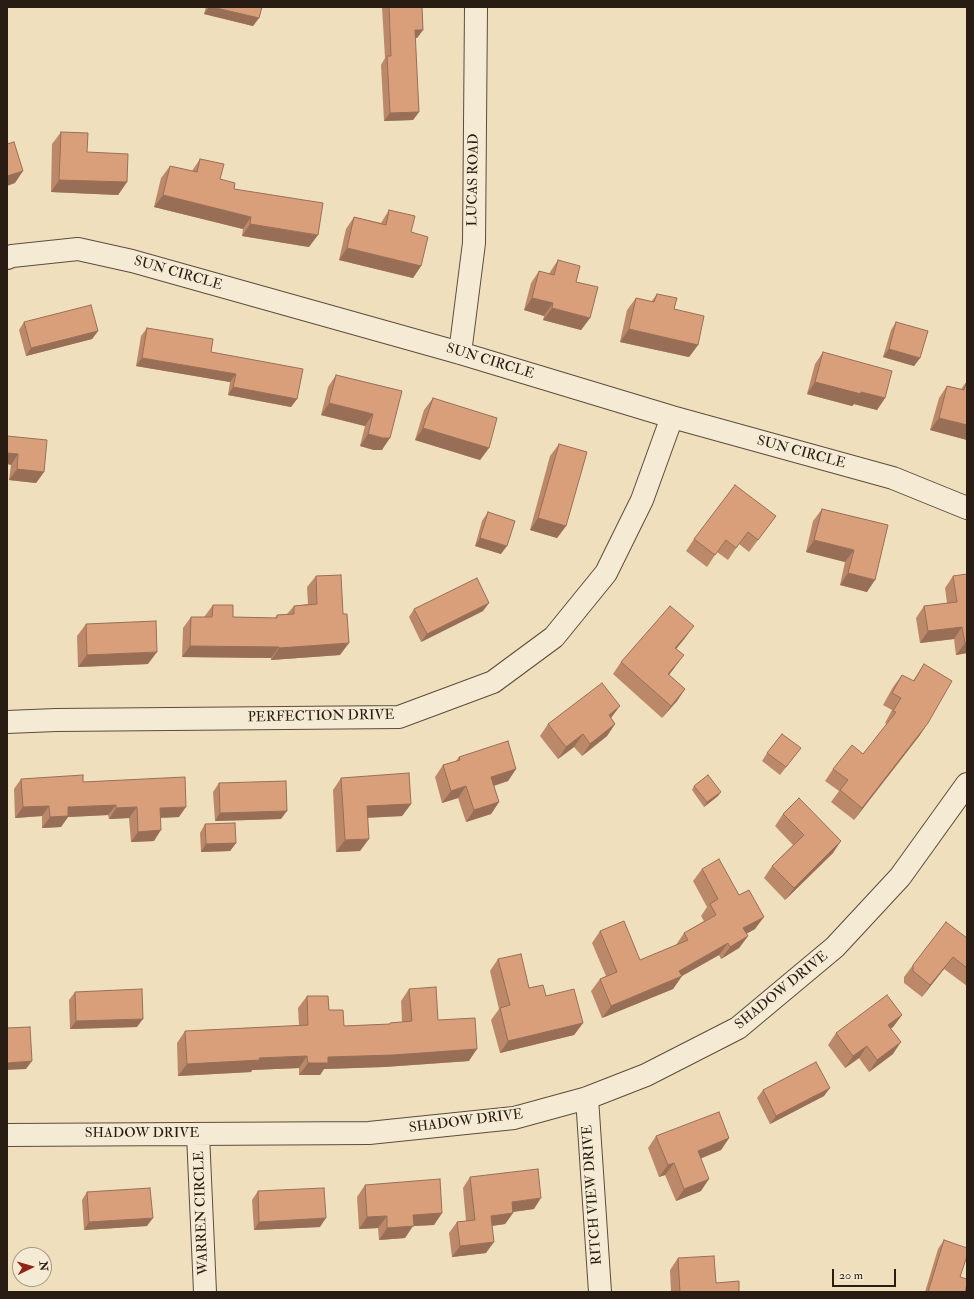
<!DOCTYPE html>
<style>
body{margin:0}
#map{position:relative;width:974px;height:1299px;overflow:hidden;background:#efdfbc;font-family:"IM FELL Double Pica",serif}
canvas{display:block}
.frame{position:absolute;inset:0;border:8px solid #281c13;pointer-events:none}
.north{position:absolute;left:12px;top:1247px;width:40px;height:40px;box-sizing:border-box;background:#f5ead3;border:1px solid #a39886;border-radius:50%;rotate:85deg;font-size:11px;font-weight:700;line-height:16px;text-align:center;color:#281c13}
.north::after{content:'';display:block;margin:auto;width:14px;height:18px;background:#8f2418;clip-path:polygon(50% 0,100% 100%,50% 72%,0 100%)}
.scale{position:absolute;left:832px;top:1269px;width:64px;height:18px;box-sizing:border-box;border:2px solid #281c13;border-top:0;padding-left:5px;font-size:12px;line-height:14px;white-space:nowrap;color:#281c13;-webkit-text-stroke:3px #f5ead3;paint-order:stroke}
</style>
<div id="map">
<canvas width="974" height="1299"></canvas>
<div class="frame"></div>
<div class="north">N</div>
<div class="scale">20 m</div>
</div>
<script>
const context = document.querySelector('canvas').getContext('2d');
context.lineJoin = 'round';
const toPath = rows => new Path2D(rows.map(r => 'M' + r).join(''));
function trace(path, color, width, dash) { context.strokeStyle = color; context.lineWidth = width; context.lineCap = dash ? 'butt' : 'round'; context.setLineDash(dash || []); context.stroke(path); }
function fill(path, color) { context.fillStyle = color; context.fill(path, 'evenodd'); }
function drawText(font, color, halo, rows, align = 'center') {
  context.font = font + ' "IM FELL Double Pica",serif'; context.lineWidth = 4; context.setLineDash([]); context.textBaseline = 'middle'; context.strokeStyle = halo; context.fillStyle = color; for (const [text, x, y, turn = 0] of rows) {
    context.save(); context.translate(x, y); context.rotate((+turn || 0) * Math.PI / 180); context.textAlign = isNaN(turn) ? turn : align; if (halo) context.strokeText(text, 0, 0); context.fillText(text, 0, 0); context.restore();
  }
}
const minor = toPath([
 [7,258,12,256,78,249,132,261,460,353,672,417,893,478,967,508],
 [460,353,474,243,476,7],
 [7,722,56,720,399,717,493,682,554,637,606,573,642,500,672,417],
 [587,1098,600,1292],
 [198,1134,205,1292],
 [7,1135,369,1133,514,1118,587,1098,646,1075,738,1028,835,947,900,877,967,784]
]);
trace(minor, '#5a4d3d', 24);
trace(minor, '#f5ead3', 22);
fill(toPath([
 [206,7,262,7,259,18,253,26,204,14],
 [382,7,422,7,423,30,417,38,415,38,419,112,413,120,384,121,381,65,385,58],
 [61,132,127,182,118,195,51,192,52,144],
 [200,159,220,179,309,247,242,236,243,229,154,207,161,178,170,166,192,171],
 [389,210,411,232,421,266,413,278,339,260,346,229,354,217,381,223],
 [558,260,576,282,590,318,581,330,543,320,544,316,524,310,531,283,539,271,549,274,550,272],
 [657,294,674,309,698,345,689,357,620,342,627,310,636,298,651,302],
 [24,322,98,331,92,339,26,356,19,330],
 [896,322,920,358,914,366,883,357,891,330],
 [147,328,211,352,297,399,291,407,228,395,230,382,136,366,141,336],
 [823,352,885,398,877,410,854,404,852,406,807,394,815,364],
 [336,375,402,391,382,450,374,450,360,446,365,426,321,415,328,387],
 [967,381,967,440,930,430,939,398,947,386,961,389],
 [433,398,489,448,480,460,415,440,424,410],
 [7,436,44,472,36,483,9,480,11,465],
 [559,444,566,526,557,538,530,530,550,456],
 [822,509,888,525,867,592,840,585,845,562,806,552,813,521],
 [488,512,501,554,475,546,482,521],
 [776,516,749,552,739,544,728,560,717,552,707,567,686,551,694,539],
 [316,576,340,655,271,660,271,658,182,657,183,628,191,617,204,617,213,605,233,617,275,618,277,615,287,614,294,606,308,604,307,587],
 [953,576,967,653,956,655,954,639,920,643,916,618,924,606,947,603,945,588],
 [414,609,483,611,421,642,409,617],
 [86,624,148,664,78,667,77,636],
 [685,638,676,649,675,667,669,675,685,689,677,701,662,718,613,674,621,662],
 [924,664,920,735,854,820,831,802,839,791,825,781,833,769,863,754,887,724,885,723,892,710,883,705,893,687,902,675,913,681],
 [611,718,615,724,607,736,582,756,574,747,558,759,540,736,548,724],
 [801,748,780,775,762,761,767,753],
 [459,757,516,769,508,781,494,786,499,802,491,814,466,822,458,798,442,803,435,777,443,765,455,762],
 [341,778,411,804,402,816,367,818,360,851,336,852,333,790],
 [21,779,83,782,179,817,160,818,154,841,131,842,129,818,109,819,108,815,68,817,61,827,42,828,42,816,15,818,14,789],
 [219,783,281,819,215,821,213,792],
 [694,786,718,796,704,807,692,790],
 [783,814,833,853,785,900,764,878,772,866,793,845,775,826],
 [205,824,236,843,230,851,201,852,200,833],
 [702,869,755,929,746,934,748,936,739,948,721,959,719,955,682,976,673,989,602,1018,591,991,600,979,606,976,592,943,600,931,640,960,676,945,684,933,704,921,701,916,707,907,693,881],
 [967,938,967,986,944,969,922,997,904,983,904,977,913,965],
 [498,959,529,988,546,996,583,1023,574,1035,500,1053,491,1020,499,1009,490,971],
 [409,989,438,1020,469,1061,384,1067,324,1069,320,1075,299,1075,299,1068,252,1070,251,1072,178,1076,177,1043,185,1031,299,1026,298,1008,307,996,329,1010,344,1026,390,1024,390,1023,402,1022,401,1001],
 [75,992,137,1027,70,1029,69,1000],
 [902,1015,893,1027,891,1028,893,1054,869,1072,859,1058,845,1068,828,1045,836,1033],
 [763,1090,824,1096,770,1124,757,1098],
 [656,1136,729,1138,721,1150,701,1158,701,1191,676,1201,665,1175,659,1177,648,1148],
 [470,1177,534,1209,513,1212,513,1213,505,1224,492,1226,486,1253,452,1257,449,1233,457,1222,466,1221,463,1188],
 [365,1185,442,1213,434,1225,413,1226,405,1238,379,1240,378,1228,359,1229,357,1197],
 [258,1191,320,1227,254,1230,252,1200],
 [87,1192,147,1226,84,1230,82,1200],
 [944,1240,960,1277,965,1292,925,1292,938,1249],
 [678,1258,716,1283,739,1292,671,1292,670,1270]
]), '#bb896a');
fill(toPath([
 [209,7,212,7,259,18,253,26,204,14],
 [415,30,423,30,417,38,409,38],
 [419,112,413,120,384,121,390,113],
 [23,171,15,183,7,186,7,176],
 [59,180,127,182,118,195,51,192],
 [163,195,251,217,243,229,154,207],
 [250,224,318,235,309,247,242,236],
 [347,248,421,266,413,278,339,260],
 [532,298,553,303,544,316,524,310],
 [552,308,590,318,581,330,543,320],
 [629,329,698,345,689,357,620,342],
 [98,331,92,339,26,356,31,348],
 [889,349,920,358,914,366,883,357],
 [142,358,236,374,230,382,136,366],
 [815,382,861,392,885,398,877,410,854,404,852,406,807,394],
 [233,387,297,399,291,407,228,395],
 [329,403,373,414,365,426,321,415],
 [939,418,967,425,967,440,930,430],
 [423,428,489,448,480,460,415,440],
 [368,434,390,438,382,450,374,450,360,446],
 [7,453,18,454,11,465,7,464],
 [17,469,44,472,36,483,9,480],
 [538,518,566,526,557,538,530,530],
 [480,538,507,546,501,554,475,546],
 [814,540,854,550,845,562,806,552],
 [848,573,875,580,867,592,840,585],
 [489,603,483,611,421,642,427,634],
 [694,626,685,638,667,660,675,648],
 [962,627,954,639,920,643,928,631],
 [967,642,967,653,956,655,965,643],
 [349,643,340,655,271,660,279,648],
 [190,646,279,647,271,658,182,657],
 [157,652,148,664,78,667,87,655],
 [684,655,675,667,660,686,668,674],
 [685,689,677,701,662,718,671,706],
 [620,706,611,718,600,727,609,715],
 [928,723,920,735,854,820,862,808],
 [615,724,607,736,582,756,590,744],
 [583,734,574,747,558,759,566,747],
 [516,769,508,781,483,789,491,777],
 [466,786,458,798,442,803,451,791],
 [721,792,718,796,704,807,707,802],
 [499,802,491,814,466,822,474,810],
 [411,804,402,816,358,818,367,806],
 [116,805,108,815,68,817,61,827,42,828,50,817,68,807],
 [49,806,42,816,15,818,23,807],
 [137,807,129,818,109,819,116,808],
 [186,807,179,817,153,818,160,808],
 [287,811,281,819,215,821,220,813],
 [161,830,154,841,131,842,138,832],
 [369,839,360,851,336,852,345,840],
 [841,841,833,853,785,900,794,888],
 [236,843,230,851,201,852,206,844],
 [764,917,755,929,735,940,743,928],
 [748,936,739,948,721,959,730,947],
 [728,943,719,955,680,977,682,976,673,989,602,1018,611,1006,679,971],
 [953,957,944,969,922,997,930,985],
 [902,1015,893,1027,880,1037,888,1025],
 [143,1019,137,1027,70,1029,76,1021],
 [583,1023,574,1035,500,1053,508,1041],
 [901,1042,893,1054,869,1072,877,1060],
 [867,1046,859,1058,845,1068,853,1056],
 [477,1049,469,1061,384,1067,324,1069,320,1075,299,1075,308,1063,328,1057],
 [307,1056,299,1068,252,1070,251,1072,178,1076,187,1064,259,1058],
 [32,1061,26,1069,7,1070,7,1063],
 [830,1088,824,1096,770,1124,776,1116],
 [729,1138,721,1150,690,1163,698,1151],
 [674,1163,665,1175,659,1177,668,1165],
 [709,1179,701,1191,676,1201,684,1189],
 [541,1198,534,1209,504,1213,512,1202],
 [442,1213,434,1225,413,1226,405,1238,379,1240,387,1228,413,1215],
 [513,1213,505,1224,483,1227,491,1216],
 [387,1216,378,1228,359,1229,367,1217],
 [153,1218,147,1226,84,1230,89,1222],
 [326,1218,320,1227,254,1230,259,1222],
 [494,1242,486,1253,452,1257,460,1246]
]), '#986f56');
const building = toPath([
 [212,7,262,7,259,18,212,7],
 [389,7,422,7,423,30,415,30,419,112,390,113,387,56,391,56,389,7],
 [61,132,88,133,87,152,128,154,127,182,59,180,61,132],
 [14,142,23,171,7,176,7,144,14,142],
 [200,159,224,164,220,179,235,183,234,189,323,203,318,235,250,224,251,217,163,195,170,166,197,172,200,159],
 [389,210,415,216,411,232,428,237,421,266,347,248,354,217,386,225,389,210],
 [558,260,580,266,576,282,598,287,590,318,552,308,553,303,532,298,539,271,554,275,558,260],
 [657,294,677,298,674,309,704,316,698,345,629,329,636,298,654,302,657,294],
 [91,305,98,331,31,348,24,322,91,305],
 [896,322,928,331,920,358,889,349,896,322],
 [147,328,213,339,211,352,303,369,297,399,233,387,236,374,142,358,147,328],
 [823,352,892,371,885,398,861,392,861,394,815,382,823,352],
 [336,375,402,391,390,438,383,438,368,434,373,414,329,403,336,375],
 [967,381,967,425,939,418,947,386,964,390,967,381],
 [433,398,497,418,489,448,423,428,433,398],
 [7,436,47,440,44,472,17,469,18,454,7,453,7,436],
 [559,444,587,452,566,526,538,518,559,444],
 [735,485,776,516,758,540,748,532,736,548,726,540,715,555,694,539,735,485],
 [822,509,888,525,875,580,848,573,854,550,814,540,822,509],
 [488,512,515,521,507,546,480,538,488,512],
 [967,574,967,642,965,643,962,627,928,631,924,606,957,602,953,576,967,574],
 [341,575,343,614,347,614,349,643,279,648,279,647,190,646,191,617,212,617,213,605,233,605,233,617,277,618,277,615,294,614,294,606,317,604,316,576,341,575],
 [477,578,489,603,427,634,414,609,477,578],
 [670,606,694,626,675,648,684,655,668,674,685,689,671,706,621,662,670,606],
 [156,621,157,652,87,655,86,624,156,621],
 [924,664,952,681,928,723,862,808,840,790,848,780,833,769,852,745,863,754,896,712,893,711,901,698,892,693,902,675,914,681,924,664],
 [602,683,620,706,609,715,615,724,590,744,583,734,566,747,548,724,602,683],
 [782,734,801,748,786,767,767,753,782,734],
 [508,741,516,769,491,777,499,802,474,810,466,786,451,791,443,765,460,760,459,757,508,741],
 [409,773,411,804,367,806,369,839,345,840,341,778,409,773],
 [83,775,83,782,185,777,186,807,160,808,161,830,138,832,137,807,116,808,116,805,68,807,68,816,50,817,49,806,23,807,21,779,83,775],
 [708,775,721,792,707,802,694,786,708,775],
 [286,781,287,811,220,813,219,783,286,781],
 [799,798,841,841,794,888,772,866,804,835,783,814,799,798],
 [235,823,236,843,206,844,205,824,235,823],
 [719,859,739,895,749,890,764,917,743,928,748,936,730,947,728,943,679,971,682,976,611,1006,600,979,617,972,600,931,624,921,640,960,688,940,684,933,716,915,710,904,718,899,702,869,719,859],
 [946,922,967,938,967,968,953,957,930,985,913,971,913,965,946,922],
 [521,954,529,988,543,985,546,996,574,989,583,1023,508,1041,500,1008,510,1005,498,959,521,954],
 [436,987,438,1020,475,1018,477,1049,393,1055,328,1057,328,1063,308,1063,307,1056,259,1058,260,1060,187,1064,185,1031,308,1025,307,996,328,996,329,1010,343,1010,344,1026,390,1024,390,1023,412,1021,409,989,436,987],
 [142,989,143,1019,76,1021,75,992,142,989],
 [887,995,902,1015,888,1025,901,1042,877,1060,867,1046,853,1056,836,1033,887,995],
 [30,1027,32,1061,7,1063,7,1028,30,1027],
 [816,1062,830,1088,776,1116,763,1090,816,1062],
 [719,1112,729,1138,698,1151,709,1179,684,1189,674,1163,668,1165,656,1136,719,1112],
 [538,1169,541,1198,512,1202,513,1213,491,1216,494,1242,460,1246,457,1222,475,1220,470,1177,538,1169],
 [440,1179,442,1213,413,1215,414,1226,387,1228,387,1216,367,1217,365,1185,440,1179],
 [150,1188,153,1218,89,1222,87,1192,150,1188],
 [324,1188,326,1218,259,1222,258,1191,324,1188],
 [944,1240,967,1248,967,1256,960,1277,967,1279,967,1284,965,1292,928,1292,944,1240],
 [714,1256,716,1283,739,1281,739,1292,680,1292,678,1258,714,1256]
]);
fill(building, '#d99f7b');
trace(building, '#986f56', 1);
drawText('14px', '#281c13', '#f5ead3', [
 ["LUCAS ROAD",474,180,-89],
 ["SUN CIRCLE",178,274,16],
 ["SUN CIRCLE",490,362,17],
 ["SUN CIRCLE",801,453,15],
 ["PERFECTION DRIVE",321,717,-1],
 ["SHADOW DRIVE",782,991,-39],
 ["SHADOW DRIVE",466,1122,-7],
 ["SHADOW DRIVE",142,1134],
 ["RITCH VIEW DRIVE",593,1195,-94],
 ["WARREN CIRCLE",202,1213,-92]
]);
</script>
